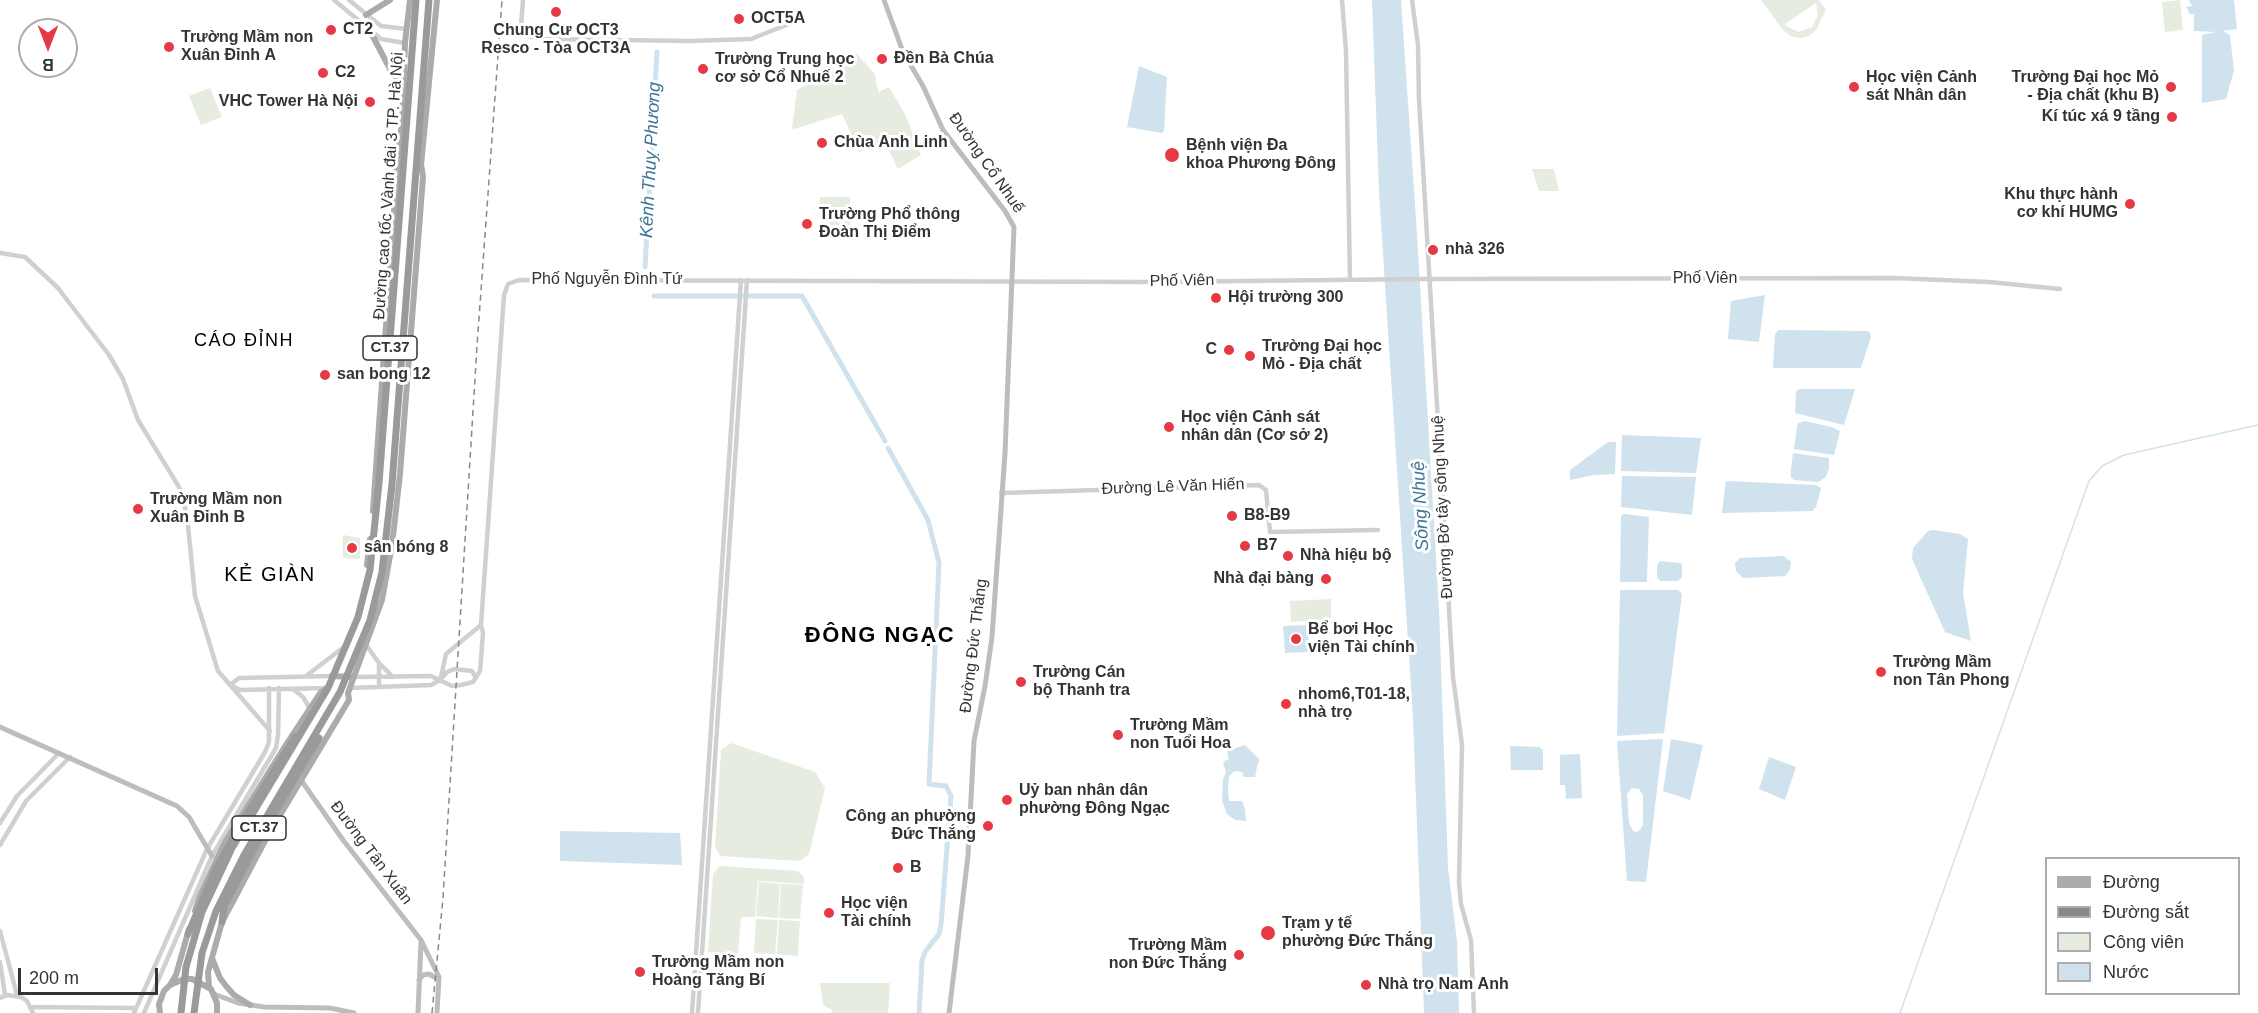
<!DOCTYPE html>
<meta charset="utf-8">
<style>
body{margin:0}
#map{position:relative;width:2258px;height:1013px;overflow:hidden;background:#fff;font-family:Helvetica,sans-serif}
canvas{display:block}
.legend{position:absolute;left:2045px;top:857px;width:195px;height:138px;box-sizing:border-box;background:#fff;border:2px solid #adadad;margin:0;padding:8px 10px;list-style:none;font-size:18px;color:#333}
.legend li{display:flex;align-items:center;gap:12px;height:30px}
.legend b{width:30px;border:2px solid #adadad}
.north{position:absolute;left:18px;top:18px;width:60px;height:60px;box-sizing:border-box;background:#fff;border:2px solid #adadad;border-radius:50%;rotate:180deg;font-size:16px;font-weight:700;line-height:24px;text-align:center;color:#333}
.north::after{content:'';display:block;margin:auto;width:21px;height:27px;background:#e63946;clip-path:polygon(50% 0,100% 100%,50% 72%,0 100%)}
.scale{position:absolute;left:18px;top:968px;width:140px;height:27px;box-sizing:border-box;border:3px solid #333;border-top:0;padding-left:8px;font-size:18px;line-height:21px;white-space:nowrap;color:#333;-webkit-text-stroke:4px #fff;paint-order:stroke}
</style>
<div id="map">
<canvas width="2258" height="1013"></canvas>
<ul class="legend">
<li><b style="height:8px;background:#ababab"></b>Đường</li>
<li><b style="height:8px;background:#888"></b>Đường sắt</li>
<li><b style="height:16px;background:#e6ecdf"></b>Công viên</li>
<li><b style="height:16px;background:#cfe2ee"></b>Nước</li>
</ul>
<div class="north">B</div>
<div class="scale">200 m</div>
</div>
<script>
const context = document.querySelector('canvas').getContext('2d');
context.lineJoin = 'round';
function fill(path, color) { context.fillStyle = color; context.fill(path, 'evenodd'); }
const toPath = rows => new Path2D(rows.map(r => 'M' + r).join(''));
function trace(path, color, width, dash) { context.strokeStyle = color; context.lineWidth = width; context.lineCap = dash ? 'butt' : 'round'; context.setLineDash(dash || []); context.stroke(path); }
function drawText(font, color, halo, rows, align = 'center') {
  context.font = font + ' Helvetica,sans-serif'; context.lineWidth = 6; context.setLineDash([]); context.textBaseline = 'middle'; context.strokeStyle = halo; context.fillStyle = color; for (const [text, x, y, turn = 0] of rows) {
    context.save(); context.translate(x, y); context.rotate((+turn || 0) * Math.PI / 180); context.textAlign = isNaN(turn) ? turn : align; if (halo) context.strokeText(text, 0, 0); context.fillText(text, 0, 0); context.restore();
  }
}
fill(toPath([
 [1761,0,1819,0,1826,10,1816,30,1809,36,1800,38,1792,37,1783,30],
 [1816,3,1818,15,1812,27,1799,32,1786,26,1785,24],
 [2180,0,2183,30,2165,32,2162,2],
 [857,54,875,74,876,84,879,92,889,87,905,114,921,155,898,169,884,140,859,152,842,114,794,129,792,128,797,90,841,67],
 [210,88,222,117,201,125,189,96],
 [1532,169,1554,169,1559,191,1539,191],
 [820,197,850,197,850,236,823,236,823,218,819,217],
 [343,535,360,538,360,559,343,558],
 [1331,599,1331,618,1326,620,1291,622,1290,601],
 [731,743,815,772,825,788,809,854,800,861,720,856,715,847,721,750],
 [720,866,798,871,804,877,804,884,758,881,755,917,741,917,738,954,708,952,713,874],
 [759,882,780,884,778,918,756,916],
 [781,884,803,885,800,919,779,918],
 [756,919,778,920,775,954,754,953],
 [779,920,800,921,798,956,777,954],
 [820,983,890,983,888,1013,832,1013,832,1010,823,1005]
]), '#e6ecdf');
fill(toPath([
 [1372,0,1401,0,1417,234,1439,609,1448,868,1457,941,1459,1013,1424,1013,1413,718,1379,192],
 [2189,0,2234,0,2237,29,2223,31,2230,35,2234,71,2226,99,2202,103,2202,35,2216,32,2194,31,2194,14,2190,14,2186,7,2192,6],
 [1139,66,1167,77,1164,131,1162,133,1127,127],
 [1765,295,1759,342,1728,339,1731,301],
 [1778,330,1869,331,1871,337,1861,368,1773,368,1775,334],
 [1799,389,1855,389,1844,425,1795,413,1796,391],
 [1805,421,1831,427,1840,431,1834,455,1794,449,1797,427,1798,423],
 [1622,435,1701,438,1696,473,1621,471],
 [1608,442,1616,442,1615,474,1594,475,1570,480,1570,470],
 [1793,453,1829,458,1829,469,1825,478,1818,482,1794,480,1791,477,1791,470],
 [1622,476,1696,477,1692,515,1621,507],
 [1726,481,1816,485,1821,488,1816,507,1812,511,1722,513],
 [1624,514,1649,517,1647,582,1620,582,1621,516],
 [1933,530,1960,534,1968,539,1963,593,1971,641,1945,632,1912,559,1913,548,1928,531],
 [1784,556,1791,562,1790,570,1785,576,1743,578,1736,571,1735,563,1740,558],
 [1660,561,1681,563,1682,565,1682,577,1678,581,1661,581,1657,578,1657,565],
 [1620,590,1678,590,1682,594,1664,733,1617,736],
 [1308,625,1309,652,1285,653,1283,626],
 [1663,739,1646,882,1627,881,1617,741],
 [1632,788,1639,789,1643,795,1643,825,1638,832,1633,831,1629,823,1627,794],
 [1671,739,1703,745,1690,800,1663,791],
 [1245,745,1260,760,1258,762,1255,777,1244,777,1242,772,1235,771,1229,776,1228,790,1229,801,1242,801,1245,809,1246,821,1235,820,1227,814,1222,800,1223,779,1226,772,1223,762,1229,759,1227,751],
 [1510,746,1539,747,1543,750,1543,770,1511,770],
 [1580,754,1582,798,1566,799,1565,785,1560,785,1560,755],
 [1769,757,1796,767,1785,800,1759,789],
 [560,831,680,833,682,865,560,861]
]), '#cfe2ee');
trace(toPath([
 [1900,1013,2089,481,2102,466,2124,455,2258,425]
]), '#cfe2ee', 1.5);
trace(toPath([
 [645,267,657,52],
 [654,296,802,296,885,441],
 [888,448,928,520,939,563,929,784,946,786,951,796,941,925,939,934,925,952,922,961,919,1013]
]), '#cfe2ee', 5);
trace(toPath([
 [334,0,381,39,405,43],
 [349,0,381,26,406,29],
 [523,0,521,26,529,36,541,39,691,41,751,39,804,18],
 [1342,0,1346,51,1350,280],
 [1412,0,1418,45,1419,100,1453,677,1462,745,1459,882,1461,904,1471,940,1474,1013],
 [0,253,25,257,58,288,109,355,123,379,138,420,179,487,182,496,187,516,195,596,218,671,270,731],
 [1001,493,1259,485,1266,490,1270,532,1378,530],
 [367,646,379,663,393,677],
 [379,663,379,687],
 [306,676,344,647],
 [355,677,431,676,452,686,461,685,473,682,480,671,483,633,481,625,504,295,508,284,519,280,1154,282,1422,279,1895,278,1989,282,2060,289],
 [441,677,446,654,481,625],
 [230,685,239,678,332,676],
 [232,686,240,690,327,688],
 [350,688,431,685,440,680,447,672,454,669,472,671,476,678],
 [293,689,303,697,310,709],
 [0,823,17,796,59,753],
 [0,845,26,801,70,757],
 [0,931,17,995],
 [0,962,5,995,3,996],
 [0,998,8,995,21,997,27,1001,33,1013],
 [31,1007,136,1008],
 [134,1013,207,849,265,752,269,742,269,688],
 [144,1013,212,856,276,748,278,735,279,688],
 [692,1013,741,280],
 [698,1013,747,280]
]), '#d0d0d0', 4.5);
trace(toPath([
 [884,0,903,52,923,86,943,130,1005,211,1014,227,1005,453,992,637,985,686,974,741,968,856,949,1013],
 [0,727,177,806,189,817,212,856],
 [301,780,343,840,421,940,439,977,437,1013],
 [419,980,423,975,429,974,438,979],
 [214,994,238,1003,264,1007,330,1008,354,1013],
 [418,1013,421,942]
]), '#bdbdbd', 5);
trace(toPath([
 [366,15,390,0],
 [370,31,390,69,403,87],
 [421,165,437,0],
 [373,511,398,154,402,123,405,43,410,0],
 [367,565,370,539],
 [332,676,351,677],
 [195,911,200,896,224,844,284,748,321,692,326,689],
 [212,958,220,978,226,986,234,995,250,1005],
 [170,985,176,975,189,929],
 [209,987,208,972,222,922,267,837,349,700,348,693,382,600,392,545,400,474,423,177,421,164],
 [160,1013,159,1004,164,991,170,985,184,979,192,979,211,989,217,1003,217,1013]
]), '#ababab', 6);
trace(toPath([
 [222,922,224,906,262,834],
 [188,934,215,871,242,822]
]), '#9a9a9a', 7);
trace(toPath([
 [432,1013,443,898,477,346,502,0]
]), '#888', 1.5, [6, 4.5]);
trace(toPath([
 [242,822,295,737],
 [262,834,319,738],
 [181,1013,186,967,202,912,232,848,328,688,358,617,370,570,379,483,416,0],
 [194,1013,202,953,216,911,244,855,340,692,370,620,382,572,392,484,429,0]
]), '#9a9a9a', 7);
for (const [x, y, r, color] of [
 [556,12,6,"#e63946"],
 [739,19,6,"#e63946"],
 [331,30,6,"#e63946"],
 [169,47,6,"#e63946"],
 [882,59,6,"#e63946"],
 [703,69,6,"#e63946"],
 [323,73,6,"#e63946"],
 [1854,87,6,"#e63946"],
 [2171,87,6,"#e63946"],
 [370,102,6,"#e63946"],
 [2172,117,6,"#e63946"],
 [822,143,6,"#e63946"],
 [1172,155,8,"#e63946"],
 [2130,204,6,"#e63946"],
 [807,224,6,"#e63946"],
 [1433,250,6,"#e63946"],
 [1216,298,6,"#e63946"],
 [1229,350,6,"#e63946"],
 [1250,356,6,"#e63946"],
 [325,375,6,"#e63946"],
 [1169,427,6,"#e63946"],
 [138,509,6,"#e63946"],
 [1232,516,6,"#e63946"],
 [1245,546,6,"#e63946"],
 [352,548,6,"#e63946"],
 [1288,556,6,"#e63946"],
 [1326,579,6,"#e63946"],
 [1296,639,6,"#e63946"],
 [1881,672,6,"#e63946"],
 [1021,682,6,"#e63946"],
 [1286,704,6,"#e63946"],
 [1118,735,6,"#e63946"],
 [1007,800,6,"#e63946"],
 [988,826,6,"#e63946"],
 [898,868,6,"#e63946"],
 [829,913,6,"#e63946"],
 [1268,933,8,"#e63946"],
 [1239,955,6,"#e63946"],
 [640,972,6,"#e63946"],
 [1366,985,6,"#e63946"]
]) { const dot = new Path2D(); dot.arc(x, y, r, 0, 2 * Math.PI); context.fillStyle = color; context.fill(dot); trace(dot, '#fff', 2); }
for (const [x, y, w] of [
 [390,348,54],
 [259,828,54]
]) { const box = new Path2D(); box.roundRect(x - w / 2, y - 12, w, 24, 4.5); context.fillStyle = '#fff'; context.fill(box); trace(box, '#333', 1.5); }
drawText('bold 15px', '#333', null, [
 ["CT.37",390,348],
 ["CT.37",259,828]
]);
drawText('bold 16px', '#333', '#fff', [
 ["OCT5A",751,19],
 ["CT2",343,30],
 ["Chung Cư OCT3",556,31,"center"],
 ["Resco - Tòa OCT3A",556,49,"center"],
 ["Trường Mầm non",181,38],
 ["Xuân Đỉnh A",181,56],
 ["Đền Bà Chúa",894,59],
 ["Trường Trung học",715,60],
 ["cơ sở Cổ Nhuế 2",715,78],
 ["C2",335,73],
 ["Học viện Cảnh",1866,78],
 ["sát Nhân dân",1866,96],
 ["Trường Đại học Mỏ",2159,78,"right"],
 ["- Địa chất (khu B)",2159,96,"right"],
 ["VHC Tower Hà Nội",358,102,"right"],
 ["Kí túc xá 9 tầng",2160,117,"right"],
 ["Chùa Anh Linh",834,143],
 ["Bệnh viện Đa",1186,146],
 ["khoa Phương Đông",1186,164],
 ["Khu thực hành",2118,195,"right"],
 ["cơ khí HUMG",2118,213,"right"],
 ["Trường Phổ thông",819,215],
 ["Đoàn Thị Điểm",819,233],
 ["nhà 326",1445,250],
 ["Hội trường 300",1228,298],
 ["Trường Đại học",1262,347],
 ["Mỏ - Địa chất",1262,365],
 ["C",1217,350,"right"],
 ["san bong 12",337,375],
 ["Học viện Cảnh sát",1181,418],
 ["nhân dân (Cơ sở 2)",1181,436],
 ["Trường Mầm non",150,500],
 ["Xuân Đỉnh B",150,518],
 ["B8-B9",1244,516],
 ["B7",1257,546],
 ["sân bóng 8",364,548],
 ["Nhà hiệu bộ",1300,556],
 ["Nhà đại bàng",1314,579,"right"],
 ["Bể bơi Học",1308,630],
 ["viện Tài chính",1308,648],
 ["Trường Mầm",1893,663],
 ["non Tân Phong",1893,681],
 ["Trường Cán",1033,673],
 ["bộ Thanh tra",1033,691],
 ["nhom6,T01-18,",1298,695],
 ["nhà trọ",1298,713],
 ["Trường Mầm",1130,726],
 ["non Tuổi Hoa",1130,744],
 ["Uỷ ban nhân dân",1019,791],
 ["phường Đông Ngạc",1019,809],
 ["Công an phường",976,817,"right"],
 ["Đức Thắng",976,835,"right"],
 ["B",910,868],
 ["Học viện",841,904],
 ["Tài chính",841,922],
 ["Trạm y tế",1282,924],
 ["phường Đức Thắng",1282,942],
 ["Trường Mầm",1227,946,"right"],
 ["non Đức Thắng",1227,964,"right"],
 ["Trường Mầm non",652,963],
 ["Hoàng Tăng Bí",652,981],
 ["Nhà trọ Nam Anh",1378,985]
], 'left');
drawText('16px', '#333', '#fff', [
 ["Đường Cổ Nhuế",986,163,55],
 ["Đường cao tốc Vành đai 3 TP. Hà Nội",389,186,-86],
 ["Phố Viên",1705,279],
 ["Phố Nguyễn Đình Tứ",607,280],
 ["Phố Viên",1182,281,-1],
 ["Đường Lê Văn Hiến",1173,487,-2],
 ["Đường Bờ tây sông Nhuệ",1443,507,-93],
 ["Đường Đức Thắng",974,646,-83],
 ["Đường Tân Xuân",371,853,53]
]);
drawText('italic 18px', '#3f7597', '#fff', [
 ["Kênh Thuỵ Phương",651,160,-87],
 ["Sông Nhuệ",1421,506,-93]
]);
context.letterSpacing = '1.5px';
drawText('18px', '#000', '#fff', [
 ["CÁO ĐỈNH",244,341]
]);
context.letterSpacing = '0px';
context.letterSpacing = '1.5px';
drawText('20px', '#000', '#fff', [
 ["KẺ GIÀN",270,575]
]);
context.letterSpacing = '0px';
context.letterSpacing = '1.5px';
drawText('bold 22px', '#000', '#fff', [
 ["ĐÔNG NGẠC",880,636]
]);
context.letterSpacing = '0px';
</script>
